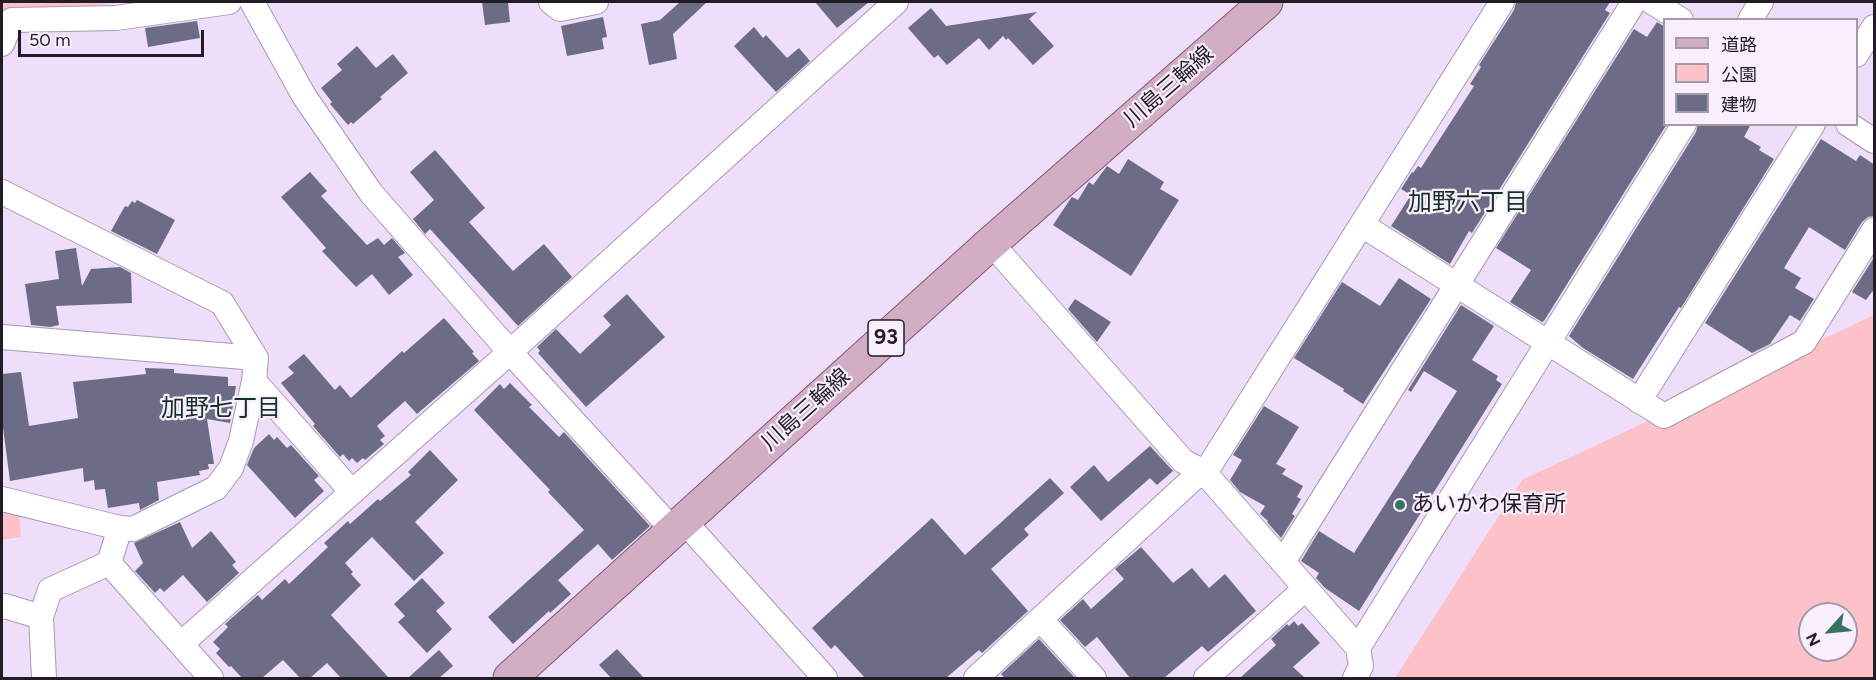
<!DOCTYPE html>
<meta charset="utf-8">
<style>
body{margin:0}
#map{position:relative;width:1876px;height:680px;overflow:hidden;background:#efdef9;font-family:Figtree,"Noto Sans JP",sans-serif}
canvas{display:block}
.frame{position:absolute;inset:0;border:3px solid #211c25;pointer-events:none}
.legend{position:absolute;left:1663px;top:18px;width:195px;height:108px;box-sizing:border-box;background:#f8eefe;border:2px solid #a29aa7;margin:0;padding:8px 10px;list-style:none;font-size:18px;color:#211c25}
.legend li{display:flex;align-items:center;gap:12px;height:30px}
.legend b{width:30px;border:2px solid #a29aa7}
.north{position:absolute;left:1798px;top:602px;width:60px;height:60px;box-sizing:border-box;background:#f8eefe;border:2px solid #a29aa7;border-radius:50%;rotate:243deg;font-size:16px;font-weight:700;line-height:24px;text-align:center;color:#211c25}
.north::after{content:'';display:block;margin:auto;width:21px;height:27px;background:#377460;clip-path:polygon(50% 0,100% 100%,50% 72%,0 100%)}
.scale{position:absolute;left:18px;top:30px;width:186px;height:27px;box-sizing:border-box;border:3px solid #211c25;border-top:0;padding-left:8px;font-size:18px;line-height:21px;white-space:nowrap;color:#211c25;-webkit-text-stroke:4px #f8eefe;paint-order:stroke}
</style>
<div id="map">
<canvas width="1876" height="680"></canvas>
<div class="frame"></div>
<ul class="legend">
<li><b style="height:8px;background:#d2aec5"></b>道路</li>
<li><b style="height:16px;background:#fdc2c9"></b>公園</li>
<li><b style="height:16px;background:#6c6c86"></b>建物</li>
</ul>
<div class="north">N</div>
<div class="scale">50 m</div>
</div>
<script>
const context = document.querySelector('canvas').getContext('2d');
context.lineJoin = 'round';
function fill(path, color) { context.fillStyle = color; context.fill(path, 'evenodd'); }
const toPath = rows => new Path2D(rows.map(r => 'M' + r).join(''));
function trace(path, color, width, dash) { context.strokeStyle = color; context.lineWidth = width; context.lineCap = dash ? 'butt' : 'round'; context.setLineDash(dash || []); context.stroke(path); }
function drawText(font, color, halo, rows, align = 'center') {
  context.font = font + ' Figtree,"Noto Sans JP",sans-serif'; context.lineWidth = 4.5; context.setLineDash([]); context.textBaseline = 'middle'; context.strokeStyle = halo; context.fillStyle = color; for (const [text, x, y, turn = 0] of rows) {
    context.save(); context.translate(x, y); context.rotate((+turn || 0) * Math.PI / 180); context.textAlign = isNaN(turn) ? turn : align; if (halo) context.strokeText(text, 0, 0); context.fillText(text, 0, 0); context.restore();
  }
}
fill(toPath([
 [2,2,115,2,2,27],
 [1874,315,1874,678,1395,678,1522,480],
 [1810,614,1846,614,1846,650,1810,650],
 [2,507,19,512,21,537,2,540]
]), '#fdc2c9');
fill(toPath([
 [482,2,508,2,510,22,485,25],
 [680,2,707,2,673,34,677,59,649,65,641,24,660,20],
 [815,2,869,2,837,28],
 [1516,2,1610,2,1605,10,1610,13,1472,233,1469,231,1450,264,1391,226,1411,195,1401,189,1412,172,1413,173,1418,166,1421,168,1474,86,1470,84,1481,67,1479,65,1514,10],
 [931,8,946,26,1037,12,1029,19,1054,46,1033,65,1008,38,1006,40,1003,36,989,50,979,38,947,65,938,55,934,58,908,28],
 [603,17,607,37,602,38,604,49,567,56,561,26],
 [197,21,200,38,148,47,145,28],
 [1657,22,1665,27,1665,124,1667,124,1544,321,1542,322,1510,302,1531,270,1496,248,1634,29,1647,37],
 [754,27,763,38,766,35,787,58,799,48,810,61,776,92,734,46],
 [357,46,376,68,393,54,408,73,380,97,382,99,353,124,351,122,348,125,330,104,332,102,321,88,342,70,337,64],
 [1698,124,1751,124,1744,137,1761,147,1759,150,1774,159,1681,308,1679,307,1633,379,1583,348,1569,336,1696,132],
 [1821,139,1856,161,1860,155,1875,165,1875,216,1868,217,1862,222,1845,250,1809,227,1784,268,1801,278,1795,288,1814,299,1800,321,1790,315,1770,344,1752,353,1705,323],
 [435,150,485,208,469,222,513,271,544,244,572,277,518,326,430,229,425,234,413,219,434,200,410,172],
 [1128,159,1164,182,1160,189,1179,200,1131,276,1053,225,1071,198,1072,197,1078,200,1089,182,1093,185,1107,166,1119,174],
 [310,172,327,191,321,196,367,245,378,238,384,245,392,238,405,253,398,257,413,275,389,295,372,274,356,287,322,251,326,248,281,197],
 [137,200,175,220,157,254,111,231,125,206,128,207,132,201,135,203],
 [76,248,82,286,91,269,120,267,131,273,132,303,56,306,59,325,50,327,31,325,25,284,59,279,55,251],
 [1875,256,1875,288,1866,300,1852,292],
 [1399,278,1431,299,1363,404,1343,391,1344,389,1294,358,1342,282,1380,306],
 [627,294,665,337,586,407,538,353,540,351,537,347,556,329,580,354,611,325,603,316],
 [1075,299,1111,322,1097,342,1068,309],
 [1461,305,1494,326,1472,360,1498,376,1496,380,1502,384,1359,611,1325,588,1316,578,1319,573,1301,561,1319,531,1354,553,1457,391,1424,371,1411,392,1408,390],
 [444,318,474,352,472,353,479,361,417,414,405,401,377,426,385,436,380,440,384,444,365,460,363,458,357,463,352,458,349,461,343,454,340,457,313,426,315,424,281,383,294,373,288,367,304,354,335,390,340,385,351,398,402,351,404,353],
 [145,368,174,369,174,373,228,377,228,386,236,386,230,423,207,419,214,464,208,464,209,469,199,471,200,475,157,482,159,500,140,510,139,503,108,508,105,489,95,490,94,480,84,482,83,468,10,481,2,420,2,374,21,372,29,426,78,418,73,382,146,374],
 [510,383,532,405,529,407,559,437,564,432,650,526,612,560,598,544,558,580,571,594,550,613,549,611,513,644,488,617,584,530,548,492,550,490,474,410,500,384,504,389],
 [1264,406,1299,427,1276,464,1286,469,1282,474,1303,486,1297,497,1301,499,1292,514,1295,516,1281,538,1267,522,1268,521,1260,514,1265,506,1240,492,1230,480,1242,460,1233,455],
 [269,434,274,440,277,437,287,448,291,445,319,476,314,480,324,491,295,518,247,465,254,448],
 [1150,446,1173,471,1157,485,1150,478,1101,521,1070,487,1094,465,1108,482],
 [430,450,458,480,415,522,444,553,414,581,372,537,345,563,353,572,351,574,361,585,331,615,389,678,341,678,327,663,310,678,300,678,283,660,262,678,242,678,231,666,229,667,216,653,220,649,213,642,228,627,225,624,258,595,262,600,285,579,289,584,328,547,324,543,348,521,350,524,378,499,380,501,411,475,408,472],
 [1050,478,1064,493,1024,529,1029,535,991,569,1028,611,982,653,979,650,946,678,865,678,835,645,831,649,812,628,932,518,965,555],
 [180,522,192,548,211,531,236,562,232,565,239,573,207,602,183,575,164,592,160,588,155,593,135,571,143,563,134,543],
 [1141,547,1173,583,1192,568,1209,588,1225,574,1256,611,1208,652,1202,646,1164,678,1130,678,1097,637,1085,647,1060,620,1083,599,1091,609,1124,579,1115,569],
 [422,578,445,603,436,611,452,629,427,653,398,622,405,616,394,604],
 [1294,621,1298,626,1302,623,1320,643,1293,667,1305,678,1240,678,1276,645,1271,639,1287,624,1289,626],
 [1039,639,1075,678,1005,678,1001,674],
 [617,649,644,678,611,678,599,665],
 [439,650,453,666,439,678,408,678]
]), '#6c6c86');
const minor = toPath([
 [252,2,304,96,371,193,510,352,673,530],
 [551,2,560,9,596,2],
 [1652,2,1681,20],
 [1750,20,1761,2],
 [2,44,12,20,116,18,229,2],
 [1856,55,1874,27],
 [1848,124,1874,141],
 [2,192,222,303,256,358,254,381,241,441,231,468,216,488,133,529,120,528,2,499],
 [1362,225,1664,416,1804,342,1874,230],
 [991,243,1183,461,1205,473,1358,648,1361,666,1355,678],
 [2,337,256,358],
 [254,381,352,492],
 [1639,401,1813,124],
 [683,520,825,678],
 [1283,562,1634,2],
 [109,563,211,678],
 [2,607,5,606,41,617],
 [1041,620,1094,678],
 [181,644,510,352,896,2],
 [1358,648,1684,124],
 [44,678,41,617,50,590,109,563,120,528],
 [976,678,1194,478,1205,473,1502,2],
 [1206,678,1306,588]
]);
const primary = toPath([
 [510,678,991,243,1266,2]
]);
trace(minor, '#a898b1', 26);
trace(primary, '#815874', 35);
trace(minor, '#fff', 24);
trace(primary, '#d2aec5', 33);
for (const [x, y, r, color] of [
 [1400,505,6,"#377460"]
]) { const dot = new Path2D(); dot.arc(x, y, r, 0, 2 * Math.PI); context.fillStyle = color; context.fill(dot); trace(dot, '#f8eefe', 2); }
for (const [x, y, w] of [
 [886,338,36]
]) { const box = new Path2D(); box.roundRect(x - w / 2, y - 18, w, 36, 4.5); context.fillStyle = '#f8eefe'; context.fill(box); trace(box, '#211c25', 1.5); }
drawText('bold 21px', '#211c25', null, [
 ["93",886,338]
]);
drawText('22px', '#211c25', '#f8eefe', [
 ["川島三輪線",1169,87,-41],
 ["川島三輪線",806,410,-42]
]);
drawText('22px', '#211c25', '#f8eefe', [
 ["あいかわ保育所",1412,505]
], 'left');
drawText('24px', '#133127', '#f8eefe', [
 ["加野六丁目",1468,203],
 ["加野七丁目",221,409]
]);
</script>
